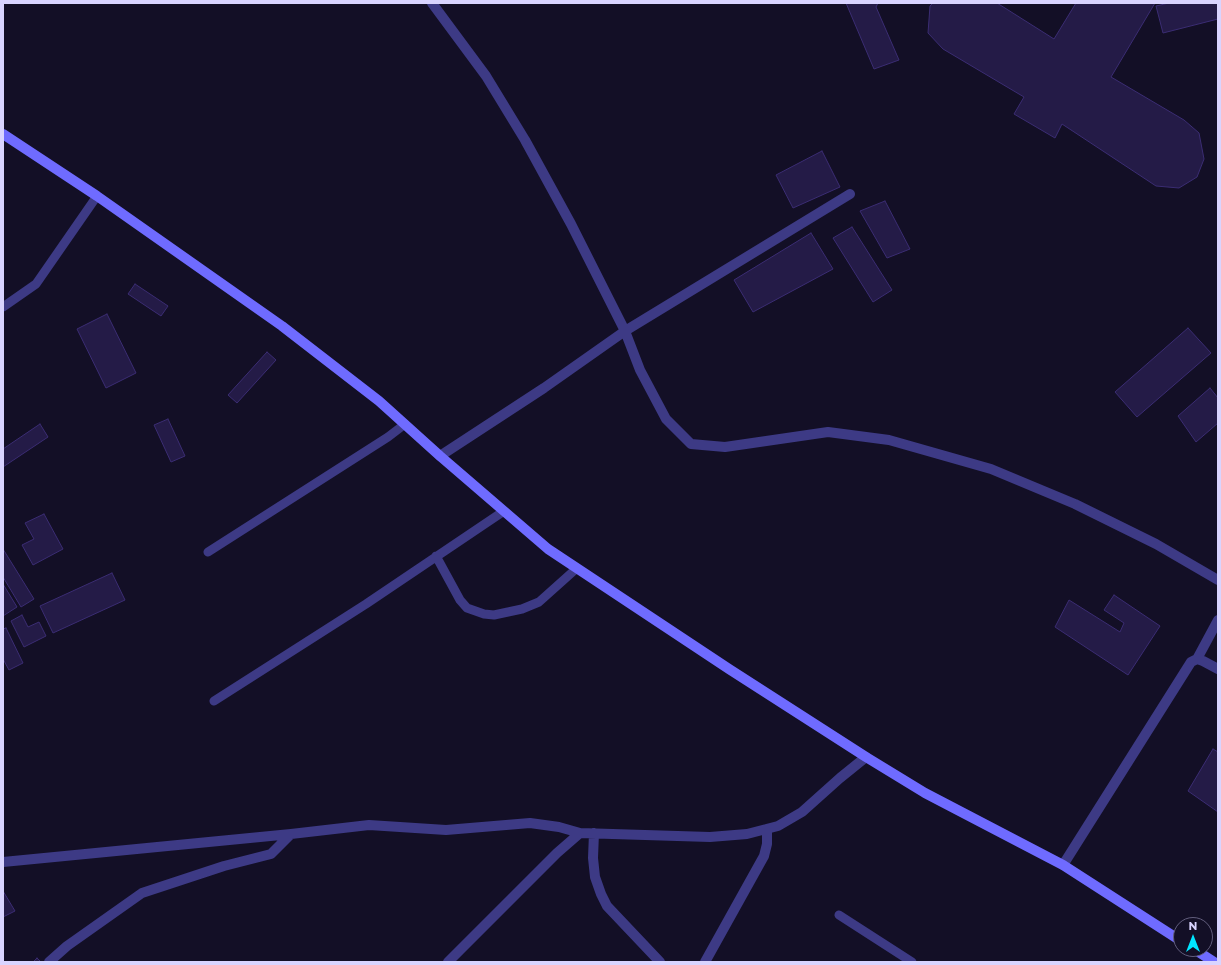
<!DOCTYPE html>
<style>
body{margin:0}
#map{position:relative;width:1221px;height:965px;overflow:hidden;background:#130f26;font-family:Montserrat,sans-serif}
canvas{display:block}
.frame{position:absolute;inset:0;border:4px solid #d9d4ff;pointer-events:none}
.north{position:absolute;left:1173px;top:917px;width:40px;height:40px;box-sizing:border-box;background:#130f26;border:1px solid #625e7d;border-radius:50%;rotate:0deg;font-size:11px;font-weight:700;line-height:16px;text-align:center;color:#d9d4ff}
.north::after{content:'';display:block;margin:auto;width:14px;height:18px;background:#00e5ff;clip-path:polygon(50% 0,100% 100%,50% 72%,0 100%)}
</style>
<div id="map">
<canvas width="1221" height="965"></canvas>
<div class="frame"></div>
<div class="north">N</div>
</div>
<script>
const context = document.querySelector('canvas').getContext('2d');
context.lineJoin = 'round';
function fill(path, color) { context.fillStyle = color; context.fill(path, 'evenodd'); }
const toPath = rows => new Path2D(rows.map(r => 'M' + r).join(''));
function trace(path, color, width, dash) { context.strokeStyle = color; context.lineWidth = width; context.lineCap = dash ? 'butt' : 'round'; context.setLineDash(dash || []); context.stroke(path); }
const building = toPath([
 [846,3,878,3,876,7,899,60,874,69,846,3],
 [933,3,997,3,1054,39,1076,3,1155,3,1111,77,1184,120,1199,133,1204,159,1197,177,1179,188,1156,186,1062,124,1055,138,1014,114,1024,97,943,49,928,33,930,6,933,3],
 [1169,3,1218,3,1218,19,1163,33,1156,6,1169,3],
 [822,151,840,187,793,208,776,175,822,151],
 [885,201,910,249,887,258,860,211,885,201],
 [852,227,892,290,873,302,833,238,852,227],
 [811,233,833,269,753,312,734,280,811,233],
 [135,284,168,306,161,316,128,294,135,284],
 [107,314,136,373,106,388,77,329,107,314],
 [1188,328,1211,353,1137,417,1115,392,1188,328],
 [267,352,276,360,237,403,228,395,267,352],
 [1210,388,1218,398,1218,423,1196,442,1178,416,1210,388],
 [168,419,185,456,171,462,154,425,168,419],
 [40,424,48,437,3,467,3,449,40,424],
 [44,514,63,549,33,565,22,545,34,539,25,523,44,514],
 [3,549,34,599,21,607,3,577,3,549],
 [112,573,125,600,53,633,40,606,112,573],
 [3,584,17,607,3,616,3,584],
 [1114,595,1160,626,1128,675,1055,627,1069,600,1120,632,1124,623,1104,610,1114,595],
 [22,615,28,627,39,622,46,636,24,647,11,621,22,615],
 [6,628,23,663,9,670,3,659,3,629,6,628],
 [1213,749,1218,752,1218,812,1188,791,1213,749],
 [3,891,15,911,3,917,3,891],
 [37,958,41,962,33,962,37,958]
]);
fill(building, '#241b47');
trace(building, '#3b2d73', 1);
trace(toPath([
 [3,307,36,284,97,196],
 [208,552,388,437,405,424],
 [436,556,460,600,467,608,484,614,494,615,522,609,539,602,577,568],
 [214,701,366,604,504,511],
 [839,915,912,962]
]), '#3d3a85', 9);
trace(toPath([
 [432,3,486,76,525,140,571,224,625,331,640,370,666,419,691,444,725,447,828,432,889,440,991,469,1075,504,1156,544,1218,580],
 [440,456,544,388,625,331,850,194],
 [1197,659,1218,620],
 [594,833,593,858,595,877,601,894,607,906,660,962],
 [3,862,291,834,369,825,446,830,530,823,559,827,580,833,710,837,747,834,778,826,802,812,840,778,866,757],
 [1063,865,1191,662,1197,659,1203,661,1218,669],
 [49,962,67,946,142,893,224,866,271,854,291,834],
 [448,962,557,853,580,833],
 [705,962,764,856,767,844,767,829]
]), '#3d3a85', 10);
trace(toPath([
 [3,134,97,196,282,326,379,401,440,456,548,549,729,669,866,757,925,793,1063,865,1181,941],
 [1194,949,1214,962]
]), '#6f6bff', 10);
</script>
